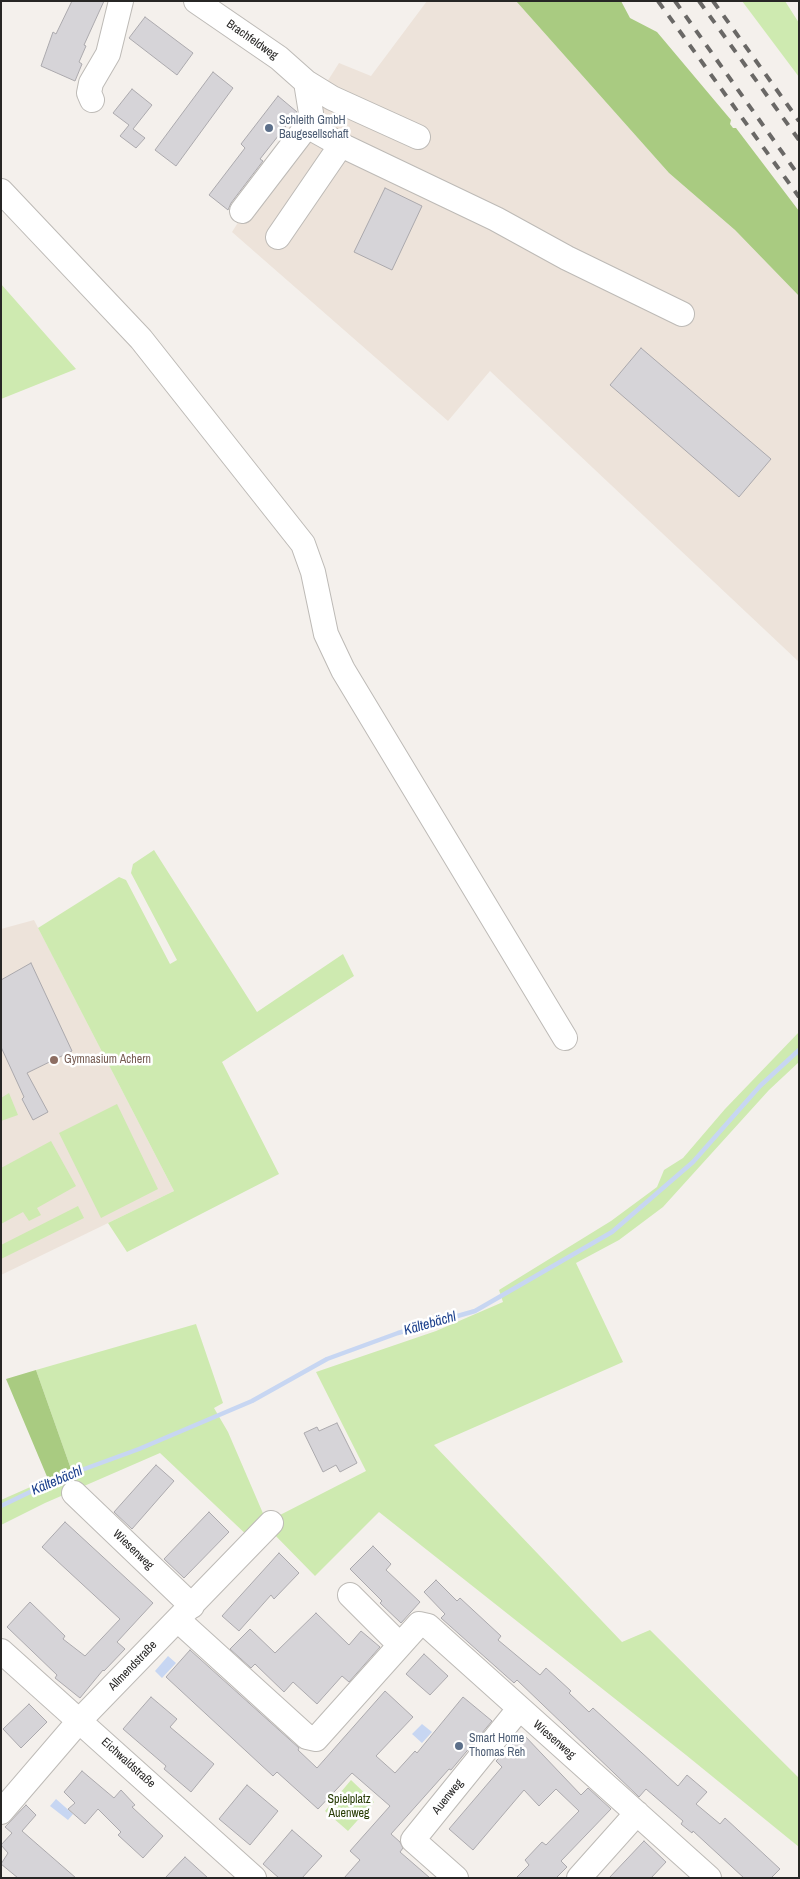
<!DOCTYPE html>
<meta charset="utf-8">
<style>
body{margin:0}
#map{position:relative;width:800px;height:1879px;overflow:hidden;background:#f4f0ec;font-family:"Archivo Narrow",sans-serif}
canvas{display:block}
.frame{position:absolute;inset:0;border:2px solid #272625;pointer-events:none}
</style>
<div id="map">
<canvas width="800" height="1879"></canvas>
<div class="frame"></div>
</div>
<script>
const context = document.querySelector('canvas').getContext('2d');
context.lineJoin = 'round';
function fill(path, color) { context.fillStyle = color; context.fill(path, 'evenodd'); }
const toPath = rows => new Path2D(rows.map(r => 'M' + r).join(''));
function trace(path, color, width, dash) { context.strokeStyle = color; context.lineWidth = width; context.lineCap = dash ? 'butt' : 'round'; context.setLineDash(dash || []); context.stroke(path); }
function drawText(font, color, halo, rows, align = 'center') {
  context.font = font + ' "Archivo Narrow",sans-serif'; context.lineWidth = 5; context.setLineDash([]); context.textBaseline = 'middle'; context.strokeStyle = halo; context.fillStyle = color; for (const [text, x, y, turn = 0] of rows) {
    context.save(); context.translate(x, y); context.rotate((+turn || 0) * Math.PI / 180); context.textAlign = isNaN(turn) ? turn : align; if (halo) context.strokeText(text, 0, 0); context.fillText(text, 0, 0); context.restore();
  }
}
fill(toPath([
 [427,1,516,1,669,173,735,230,799,296,799,662,490,371,448,421,232,232,339,63,371,76],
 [34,920,174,1191,1,1275,1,929]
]), '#ede3da');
fill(toPath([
 [742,1,785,1,799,23,799,77],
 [1,284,76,369,1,399],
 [154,850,257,1012,343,954,354,976,222,1062,279,1174,127,1252,108,1223,174,1191,38,928,119,877,126,880,170,964,177,960,131,873,133,864],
 [799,1032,799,1062,769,1090,663,1207,619,1240,576,1263,623,1362,434,1445,622,1642,650,1630,799,1778,799,1847,686,1755,379,1512,315,1576,268,1528,278,1516,366,1471,316,1372,436,1331,503,1302,499,1290,611,1221,657,1187,664,1170,683,1158,725,1109],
 [9,1093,18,1115,1,1121,1,1098],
 [117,1104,158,1189,101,1218,59,1133],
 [51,1141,76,1186,37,1208,41,1215,29,1221,23,1212,1,1224,1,1168],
 [78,1206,84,1218,1,1259,1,1245],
 [196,1324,223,1403,214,1408,228,1432,265,1518,251,1539,160,1453,45,1503,1,1525,1,1500,71,1469,36,1370],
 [351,1780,374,1802,348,1831,325,1811]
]), '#ceeab0');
fill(toPath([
 [516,1,621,1,630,18,657,32,731,120,730,124,733,128,736,128,799,211,799,296,735,230,669,173],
 [36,1370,71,1469,48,1479,6,1379]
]), '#a9cb81');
fill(toPath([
 [168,1656,176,1663,162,1678,155,1671],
 [422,1724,432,1732,422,1743,412,1734],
 [56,1799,73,1814,68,1820,50,1806]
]), '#c7d6f2');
trace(toPath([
 [1,1506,57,1479,139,1449,252,1401,327,1359,398,1333,475,1311,612,1232,693,1162,760,1086,799,1050]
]), '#c7d6f2', 4.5);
const building = toPath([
 [72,1,104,1,84,45,86,46,79,62,82,64,75,81,41,66,53,32,56,34,72,1],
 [145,17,193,53,177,75,129,38,145,17],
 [213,72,233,88,176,166,155,150,213,72],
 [132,89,152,105,133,129,145,138,136,148,120,136,129,125,113,113,132,89],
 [278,96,297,112,260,159,263,161,231,203,228,210,209,195,245,148,241,144,278,96],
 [385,188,422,206,392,270,354,252,385,188],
 [641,348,771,459,739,497,610,385,641,348],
 [31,963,72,1051,27,1073,48,1112,33,1120,22,1099,24,1097,1,1047,1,980,31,963],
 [337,1423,357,1463,340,1472,336,1465,323,1472,304,1433,317,1427,319,1431,337,1423],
 [156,1465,174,1481,132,1529,114,1512,156,1465],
 [209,1512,229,1532,184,1578,164,1559,209,1512],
 [65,1522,153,1603,117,1642,125,1649,104,1671,103,1670,80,1698,55,1678,57,1675,7,1627,30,1602,65,1636,63,1639,85,1656,120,1619,42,1547,65,1522],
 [373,1546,391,1564,386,1570,420,1602,401,1623,380,1603,382,1601,350,1569,373,1546],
 [279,1553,299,1573,274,1599,271,1595,239,1631,222,1616,279,1553],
 [436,1580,457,1601,460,1598,501,1636,498,1640,540,1675,546,1668,571,1691,569,1693,589,1712,593,1708,678,1786,687,1775,707,1792,696,1804,720,1824,725,1818,780,1869,771,1878,744,1878,693,1831,692,1833,681,1824,683,1821,646,1789,639,1797,517,1680,514,1683,441,1618,445,1614,424,1592,436,1580],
 [316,1613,349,1645,361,1631,380,1647,349,1682,342,1676,317,1704,293,1682,284,1692,255,1664,251,1668,230,1649,250,1629,275,1653,316,1613],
 [190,1650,299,1748,298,1750,317,1768,385,1691,413,1717,376,1756,395,1773,415,1751,417,1753,463,1697,492,1721,451,1770,449,1769,391,1834,400,1842,403,1848,400,1852,430,1878,344,1878,360,1860,350,1851,390,1806,352,1773,318,1809,277,1772,273,1776,166,1677,190,1650],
 [424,1654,448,1676,430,1695,406,1674,424,1654],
 [151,1697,177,1719,170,1727,214,1764,191,1792,164,1769,166,1766,123,1729,151,1697],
 [29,1704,47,1722,21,1748,3,1729,29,1704],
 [523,1734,581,1795,588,1788,611,1809,561,1861,567,1867,556,1878,516,1878,529,1865,525,1860,542,1842,546,1845,579,1811,556,1789,539,1806,524,1790,473,1850,449,1829,502,1767,496,1761,523,1734],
 [82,1771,114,1798,121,1790,135,1805,132,1807,163,1836,143,1858,118,1835,121,1832,98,1809,85,1824,68,1809,75,1803,64,1792,82,1771],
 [247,1785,278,1811,250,1845,219,1819,247,1785],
 [26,1805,36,1815,22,1831,76,1878,18,1878,1,1864,8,1853,1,1845,12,1833,5,1827,26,1805],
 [292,1830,322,1856,302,1878,279,1878,263,1864,292,1830],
 [644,1841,666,1862,651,1878,609,1878,644,1841],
 [185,1857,208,1878,165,1878,185,1857]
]);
fill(building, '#d6d4d8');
trace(building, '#aba9ad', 1);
const minor = toPath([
 [196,1,279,58,306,82,332,98,418,137],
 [92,100,89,93,91,83,108,54,121,1],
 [341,145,496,219,567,258,682,314],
 [1,191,141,339,303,544,313,572,326,634,343,670,565,1038],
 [242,211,307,126,311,113,306,82],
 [278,237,341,145,307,126],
 [74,1493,192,1606],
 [350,1595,400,1645],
 [178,1620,307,1737,316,1739,419,1624,428,1626,709,1878],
 [1,1651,254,1878],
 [1,1812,80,1720,271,1523],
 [456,1878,413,1840,519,1709],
 [579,1878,637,1813]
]);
trace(minor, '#bdbab6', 26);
trace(minor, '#fff', 24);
trace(toPath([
 [658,1,799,197],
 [675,1,799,176],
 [699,1,799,140],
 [713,1,799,121]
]), '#6a6866', 4, [9, 9]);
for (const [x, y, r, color] of [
 [269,128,5,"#5c6f8a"],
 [54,1060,5,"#8d6e63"],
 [459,1746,5,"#5c6f8a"]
]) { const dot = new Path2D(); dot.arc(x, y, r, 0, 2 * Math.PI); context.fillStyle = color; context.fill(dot); trace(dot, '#fff', 2); }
drawText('12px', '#272625', '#fff', [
 ["Brachfeldweg",252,40,35],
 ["Wiesenweg",133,1550,44],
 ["Allmendstraße",133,1666,-46],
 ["Wiesenweg",554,1740,41],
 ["Eichwaldstraße",128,1763,42],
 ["Auenweg",448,1797,-51]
]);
drawText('12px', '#4e5e75', '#fff', [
 ["Schleith GmbH",279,121],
 ["Baugesellschaft",279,135],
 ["Smart Home",469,1739],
 ["Thomas Reh",469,1753]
], 'left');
drawText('12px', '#785e54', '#fff', [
 ["Gymnasium Achern",64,1060]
], 'left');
drawText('12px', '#283c05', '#fff', [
 ["Spielplatz",349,1800],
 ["Auenweg",349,1814]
]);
drawText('italic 14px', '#1c408d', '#fff', [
 ["Kältebächl",430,1324,-16],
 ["Kältebächl",57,1481,-23]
]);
</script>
